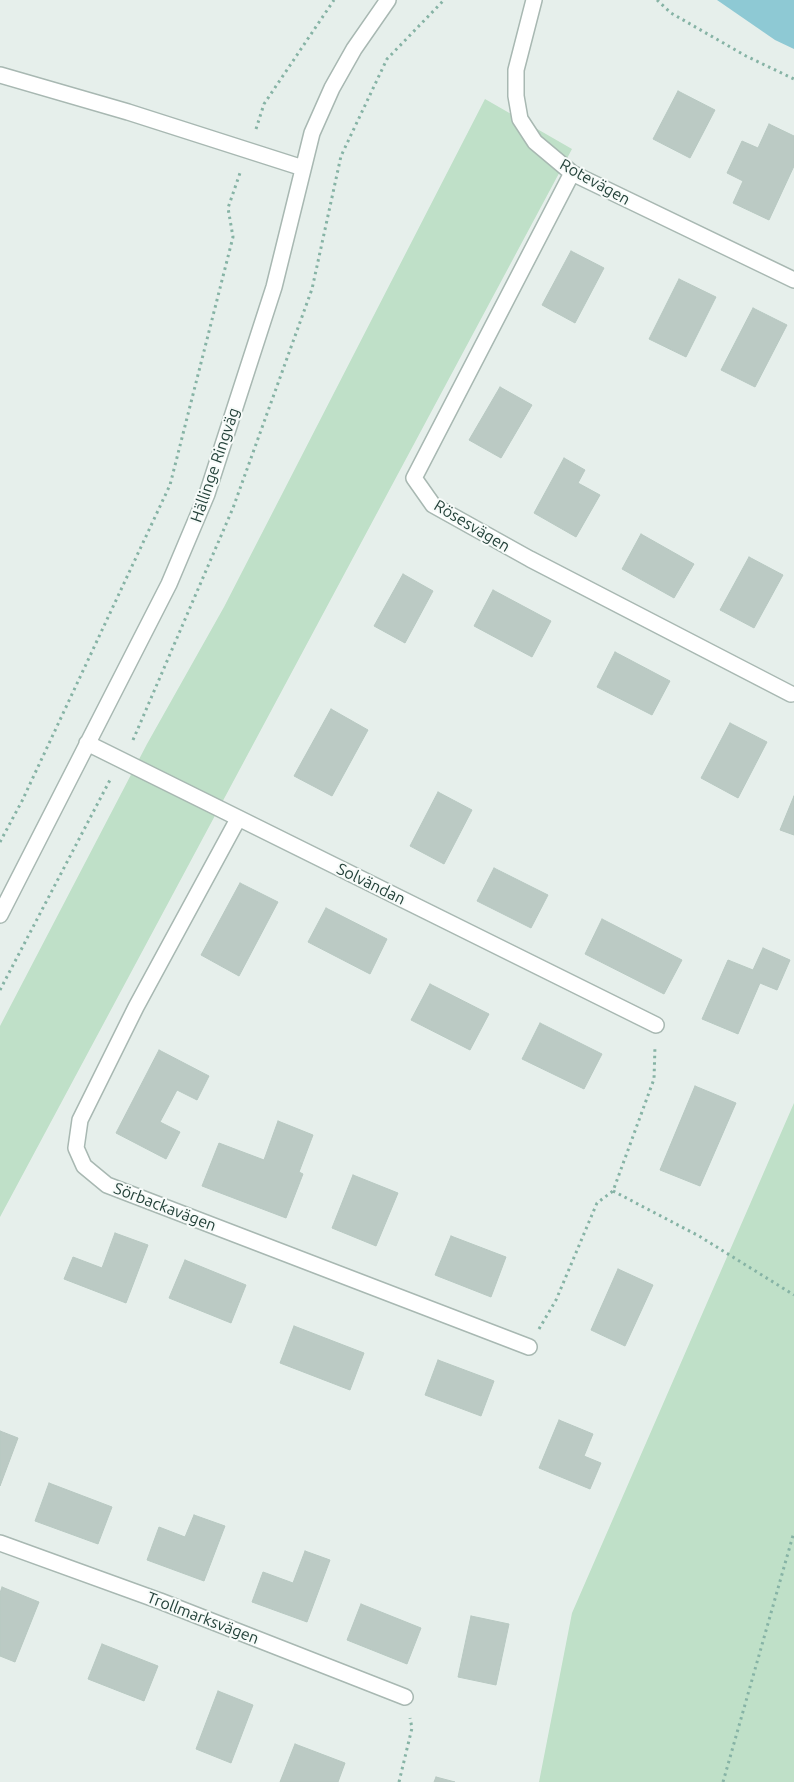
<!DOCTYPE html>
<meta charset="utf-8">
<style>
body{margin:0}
canvas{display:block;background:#e6efeb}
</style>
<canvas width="794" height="1782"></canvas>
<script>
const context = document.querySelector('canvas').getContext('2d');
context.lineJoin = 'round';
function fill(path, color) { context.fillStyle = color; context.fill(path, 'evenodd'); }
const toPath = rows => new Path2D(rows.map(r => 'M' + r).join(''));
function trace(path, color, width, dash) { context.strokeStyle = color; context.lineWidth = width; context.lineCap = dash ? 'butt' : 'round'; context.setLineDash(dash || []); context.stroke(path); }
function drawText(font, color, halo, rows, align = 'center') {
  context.font = font + ' Ubuntu,sans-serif'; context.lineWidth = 4; context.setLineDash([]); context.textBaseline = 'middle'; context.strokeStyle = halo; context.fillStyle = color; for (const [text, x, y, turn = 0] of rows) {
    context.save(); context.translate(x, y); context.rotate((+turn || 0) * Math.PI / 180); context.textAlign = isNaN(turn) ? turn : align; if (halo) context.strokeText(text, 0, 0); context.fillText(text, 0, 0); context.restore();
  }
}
fill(toPath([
 [485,99,572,149,0,1217,0,1026,147,744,224,607],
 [794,1103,794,1782,539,1782,572,1613]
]), '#bfe0c8');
fill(toPath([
 [717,0,794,0,794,49,775,40]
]), '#8ec9d4');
const building = toPath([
 [678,91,715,110,690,158,653,139,678,91],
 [769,124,794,136,794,166,769,220,733,203,743,181,727,173,742,141,758,148,769,124],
 [571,251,604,268,575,323,542,305,571,251],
 [679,279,716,297,686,357,649,339,679,279],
 [753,308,787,325,755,387,721,370,753,308],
 [500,387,532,405,501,458,469,440,500,387],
 [564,458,585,470,578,483,600,495,576,537,534,513,564,458],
 [641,534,694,564,674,598,622,569,641,534],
 [749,557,783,575,754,628,720,610,749,557],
 [403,574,433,591,405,643,374,626,403,574],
 [493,590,551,621,532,657,474,626,493,590],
 [615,652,670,681,652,715,597,687,615,652],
 [331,709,368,730,332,796,294,776,331,709],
 [730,723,767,742,738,798,701,778,730,723],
 [438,792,472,810,444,864,410,846,438,792],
 [794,796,794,835,780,830,794,796],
 [494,868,548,895,531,928,477,901,494,868],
 [240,883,278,902,239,976,201,955,240,883],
 [326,908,387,939,370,974,308,942,326,908],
 [602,919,682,960,664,994,585,954,602,919],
 [763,948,790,960,777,990,760,983,738,1034,702,1019,728,960,753,970,763,948],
 [430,984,489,1014,470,1050,411,1020,430,984],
 [540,1023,602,1054,584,1089,522,1059,540,1023],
 [159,1050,209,1076,197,1100,177,1090,160,1122,180,1132,166,1159,116,1133,159,1050],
 [695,1086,736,1103,700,1186,660,1170,695,1086],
 [278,1121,313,1135,299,1172,303,1174,286,1218,202,1186,219,1143,264,1160,278,1121],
 [353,1175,398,1193,376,1246,332,1228,353,1175],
 [115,1233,148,1245,126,1303,64,1279,73,1257,102,1268,115,1233],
 [451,1236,506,1257,491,1297,435,1275,451,1236],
 [185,1260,246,1285,231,1323,169,1298,185,1260],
 [618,1269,653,1285,625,1346,591,1330,618,1269],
 [294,1326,364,1353,350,1390,280,1363,294,1326],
 [438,1360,494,1381,481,1416,425,1395,438,1360],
 [559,1420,593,1434,584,1456,601,1463,590,1489,539,1468,559,1420],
 [0,1431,18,1438,0,1486,0,1431],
 [49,1483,112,1507,98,1544,35,1521,49,1483],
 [194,1515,225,1526,204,1581,147,1560,159,1527,185,1537,194,1515],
 [305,1551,330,1560,307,1622,252,1602,263,1572,293,1583,305,1551],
 [2,1587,39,1602,15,1662,0,1656,0,1593,2,1587],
 [361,1604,421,1628,407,1664,347,1640,361,1604],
 [471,1616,509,1624,496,1685,458,1677,471,1616],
 [102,1644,158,1666,144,1701,88,1679,102,1644],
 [218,1691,253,1705,231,1763,196,1749,218,1691],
 [295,1744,345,1763,338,1782,280,1782,295,1744],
 [436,1777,455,1782,434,1782,436,1777]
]);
fill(building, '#bbcac4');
trace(building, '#b8c9c2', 1);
const minor = toPath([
 [534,0,516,70,516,96,520,119,535,142,572,173,794,280],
 [0,75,128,112,303,168],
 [572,173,414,478,433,505,530,559,791,694],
 [87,743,656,1025],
 [238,819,136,1007,80,1120,76,1148,84,1166,107,1185,529,1347],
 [0,915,169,584,207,494,274,287,312,133,332,88,354,49,388,0],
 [0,1543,160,1601,405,1697]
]);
trace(minor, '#a8b8b2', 18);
trace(toPath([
 [657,0,671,13,746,56,794,79],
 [256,129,264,104,334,0],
 [133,740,233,508,312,289,341,156,387,59,444,0],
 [0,842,22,801,170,485,233,237,228,208,241,170],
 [0,990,111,778],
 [613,1191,699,1236,794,1295],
 [539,1329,556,1300,597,1203,613,1191,654,1079,655,1046],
 [399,1782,412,1728,410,1718],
 [723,1782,794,1532]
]), '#86b3a5', 3, [2.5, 4]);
trace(minor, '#fff', 15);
drawText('16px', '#24423a', '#f7fbf9', [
 ["Rotevägen",595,182,29],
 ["Hällinge Ringväg",215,465,-71],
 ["Rösesvägen",472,526,31],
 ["Solvändan",371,884,26],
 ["Sörbackavägen",165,1207,21],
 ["Trollmarksvägen",203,1618,21]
]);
</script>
